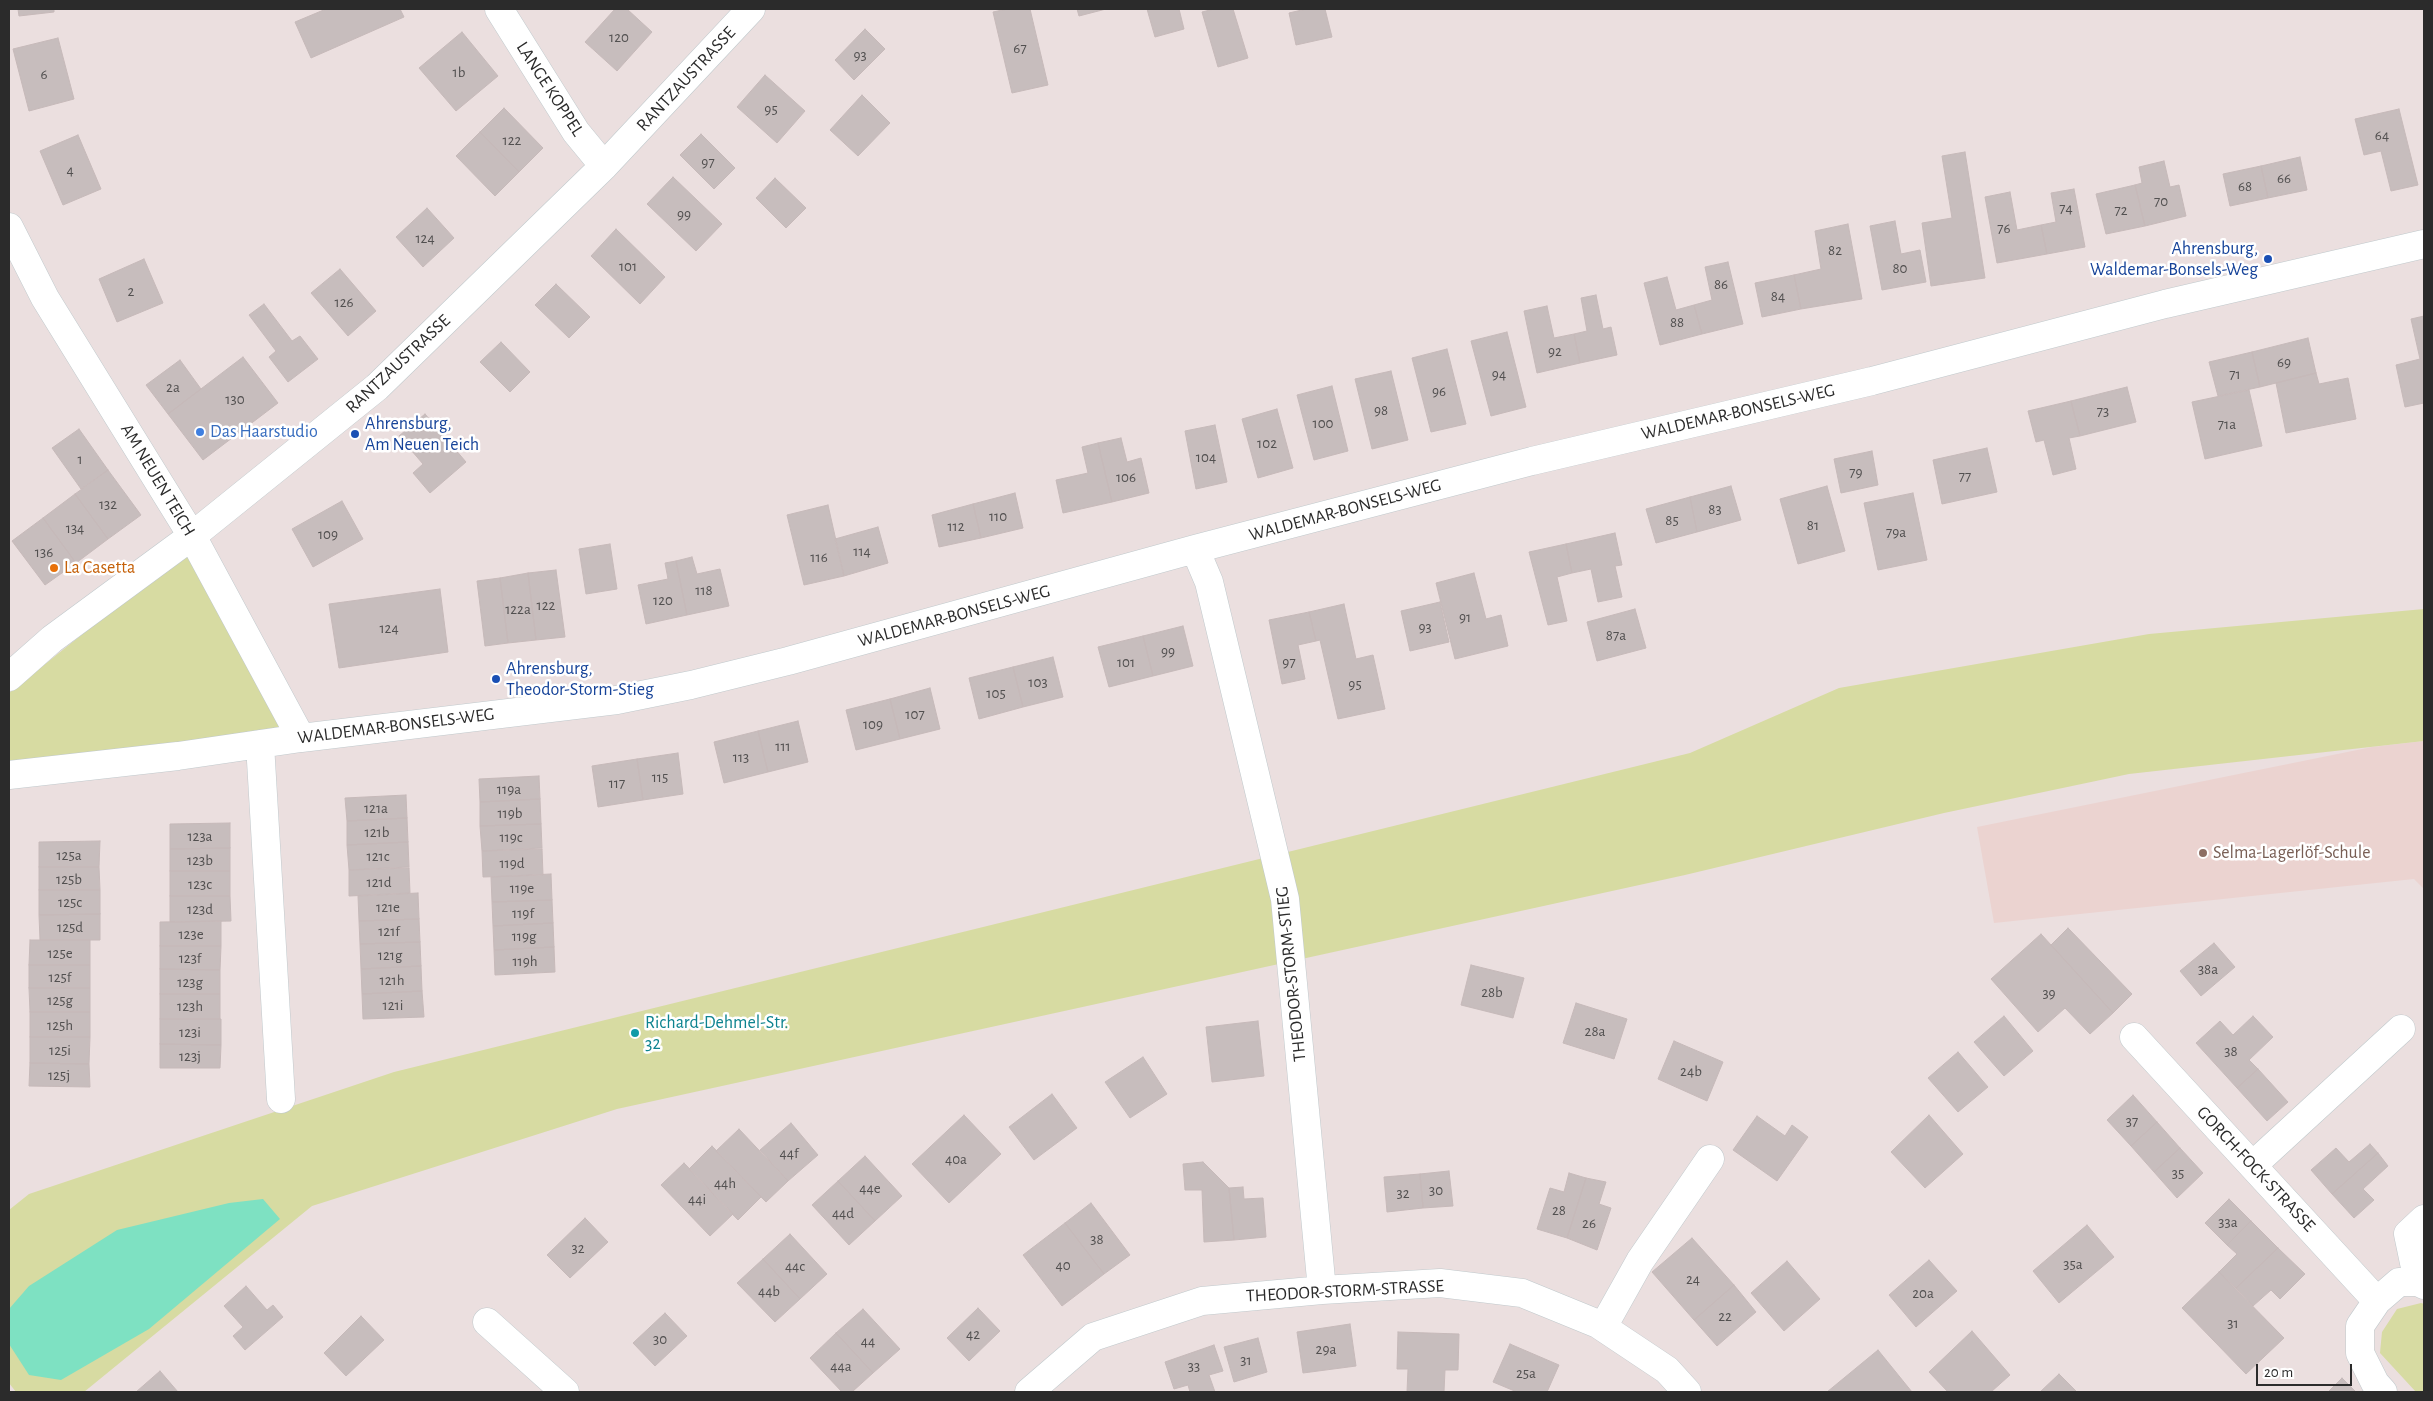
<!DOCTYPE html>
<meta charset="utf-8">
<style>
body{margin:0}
#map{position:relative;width:2433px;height:1401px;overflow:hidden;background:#ebdfdf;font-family:"Alegreya Sans",sans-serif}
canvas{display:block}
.frame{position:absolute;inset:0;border:10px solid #2b2b2b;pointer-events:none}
.scale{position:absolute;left:2256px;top:1364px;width:96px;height:22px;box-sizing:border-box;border:2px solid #2b2b2b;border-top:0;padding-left:6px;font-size:15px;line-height:18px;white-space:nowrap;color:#2b2b2b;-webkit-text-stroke:4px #fff;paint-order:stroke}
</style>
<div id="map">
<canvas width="2433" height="1401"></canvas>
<div class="frame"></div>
<div class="scale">20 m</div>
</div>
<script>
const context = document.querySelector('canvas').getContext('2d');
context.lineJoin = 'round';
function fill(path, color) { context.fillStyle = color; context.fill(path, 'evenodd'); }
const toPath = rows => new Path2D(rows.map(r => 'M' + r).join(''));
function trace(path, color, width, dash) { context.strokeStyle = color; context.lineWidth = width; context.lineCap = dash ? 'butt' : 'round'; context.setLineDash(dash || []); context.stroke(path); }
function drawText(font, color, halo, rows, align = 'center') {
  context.font = font + ' "Alegreya Sans",sans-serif'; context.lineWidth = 5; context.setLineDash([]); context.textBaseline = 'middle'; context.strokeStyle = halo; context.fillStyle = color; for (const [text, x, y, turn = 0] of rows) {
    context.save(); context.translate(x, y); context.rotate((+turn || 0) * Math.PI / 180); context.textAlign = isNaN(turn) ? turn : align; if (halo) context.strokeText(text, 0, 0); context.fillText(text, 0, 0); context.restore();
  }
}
fill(toPath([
 [2424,741,2424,889,2414,879,1994,923,1977,827,2372,747]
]), '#ebd3d0');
fill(toPath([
 [185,552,280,727,9,768,9,693],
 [2424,609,2424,741,2129,774,1944,813,1685,875,617,1109,312,1206,84,1392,16,1392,9,1383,9,1210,29,1194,394,1072,1690,753,1839,688,2149,634],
 [2421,1303,2424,1304,2424,1392,2416,1392,2380,1353,2382,1332,2397,1309]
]), '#d7dba2');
fill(toPath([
 [263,1199,280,1219,149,1329,61,1380,29,1375,9,1344,9,1309,29,1286,117,1230,229,1203]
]), '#7ee1c2');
const building = toPath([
 [18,9,54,9,54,12,19,16,18,9],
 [326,9,400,9,404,17,311,58,295,22,326,9],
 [615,9,627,9,652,32,617,71,585,42,615,9],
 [1007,9,1030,9,1048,85,1012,93,993,12,1007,9],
 [1077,9,1106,9,1079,16,1077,9],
 [1147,9,1179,9,1184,29,1155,37,1147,9],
 [1214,9,1233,9,1248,58,1218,67,1202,12,1214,9],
 [1306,9,1325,9,1332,37,1296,45,1289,13,1306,9],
 [865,29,885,49,854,80,835,60,865,29],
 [462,32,498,76,456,111,419,68,462,32],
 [58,38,74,99,29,111,13,49,58,38],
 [765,75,805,111,777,143,737,107,765,75],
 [862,95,890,123,858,156,830,130,862,95],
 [504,108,543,148,519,172,480,132,504,108],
 [2399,109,2418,185,2391,191,2381,151,2364,155,2355,119,2399,109],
 [480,132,519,172,495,196,456,156,480,132],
 [701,134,735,168,714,189,680,155,701,134],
 [78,135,101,189,63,205,40,151,78,135],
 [1965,152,1985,278,1931,286,1922,223,1952,218,1942,156,1965,152],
 [2300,157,2307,190,2268,198,2261,166,2300,157],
 [2164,161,2170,187,2179,185,2186,216,2145,226,2135,185,2142,183,2139,167,2164,161],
 [2261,166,2268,198,2230,206,2223,174,2261,166],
 [673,177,722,224,696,251,647,204,673,177],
 [775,178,806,208,786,228,756,198,775,178],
 [2135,185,2145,226,2106,234,2096,194,2135,185],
 [2074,189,2085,247,2047,254,2041,225,2056,222,2051,193,2074,189],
 [2010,192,2017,230,2041,225,2047,254,1997,263,1985,197,2010,192],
 [427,208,454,238,423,267,396,237,427,208],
 [1895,221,1901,254,1920,250,1926,282,1882,290,1870,226,1895,221],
 [1848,224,1862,299,1801,309,1794,275,1821,269,1815,231,1848,224],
 [616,229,665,277,640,304,591,256,616,229],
 [144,259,163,303,117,322,99,279,144,259],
 [1728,262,1743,324,1702,334,1694,305,1712,300,1705,267,1728,262],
 [340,269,376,311,348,336,311,293,340,269],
 [1794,275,1801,309,1762,317,1755,283,1794,275],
 [1667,277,1676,310,1694,305,1702,334,1660,345,1644,283,1667,277],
 [556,284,590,317,569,338,535,305,556,284],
 [1596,295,1603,329,1611,327,1617,355,1580,363,1574,334,1587,331,1581,298,1596,295],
 [264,304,292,341,300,336,318,359,288,382,269,357,276,351,249,315,264,304],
 [1547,306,1554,338,1574,334,1580,363,1537,373,1524,311,1547,306],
 [2424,316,2424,403,2405,407,2396,365,2420,359,2411,319,2424,316],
 [1507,332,1526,407,1491,416,1471,341,1507,332],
 [2308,338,2316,373,2260,387,2252,352,2308,338],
 [501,342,530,372,510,392,480,362,501,342],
 [1447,349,1466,424,1431,432,1412,358,1447,349],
 [2252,352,2260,387,2218,396,2209,362,2252,352],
 [243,357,278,403,203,460,168,414,243,357],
 [180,360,201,389,168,414,146,385,180,360],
 [1391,371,1408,440,1372,449,1355,379,1391,371],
 [2316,373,2319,384,2348,378,2356,419,2286,433,2276,383,2316,373],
 [1332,386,1348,451,1314,460,1297,395,1332,386],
 [2127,387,2136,422,2080,436,2071,401,2127,387],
 [2249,390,2262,446,2205,459,2192,402,2249,390],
 [2071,401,2080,436,2069,438,2076,469,2053,475,2044,440,2036,442,2028,411,2071,401],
 [1277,409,1293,468,1258,478,1242,419,1277,409],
 [425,414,466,462,430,493,413,473,423,464,399,436,425,414],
 [1215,425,1227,482,1196,489,1185,431,1215,425],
 [79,429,108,470,81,489,52,448,79,429],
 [1121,438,1127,462,1141,458,1149,493,1112,502,1098,443,1121,438],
 [1098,443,1112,502,1063,513,1056,480,1088,473,1082,447,1098,443],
 [1987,448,1997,492,1942,504,1933,460,1987,448],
 [1872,451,1878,485,1841,493,1834,459,1872,451],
 [108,470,141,515,108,539,75,494,108,470],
 [1731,486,1741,520,1697,532,1690,497,1731,486],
 [1827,486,1845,551,1798,564,1780,499,1827,486],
 [1015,493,1023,528,981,538,973,504,1015,493],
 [1913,493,1927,560,1878,570,1864,503,1913,493],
 [75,494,108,539,76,563,43,518,75,494],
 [1690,497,1697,532,1656,543,1646,509,1690,497],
 [342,501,363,539,313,567,292,529,342,501],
 [973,504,981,538,939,547,932,515,973,504],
 [828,505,844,576,804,585,787,515,828,505],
 [43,518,76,563,45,585,12,541,43,518],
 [878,527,888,563,844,576,835,539,878,527],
 [1615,533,1622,565,1615,566,1622,597,1598,602,1591,569,1572,573,1566,544,1615,533],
 [610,544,617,589,586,594,579,549,610,544],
 [1566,544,1572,573,1557,577,1567,621,1548,625,1529,552,1566,544],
 [692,557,697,574,720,569,729,606,687,615,676,561,692,557],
 [676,561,687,615,646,624,638,585,668,579,665,563,676,561],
 [556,570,565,637,536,640,528,573,556,570],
 [528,573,536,640,508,643,500,578,528,573],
 [1474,573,1486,619,1501,615,1508,646,1455,659,1436,583,1474,573],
 [500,578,508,643,485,646,477,581,500,578],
 [440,589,448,652,339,668,329,604,440,589],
 [1440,602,1449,642,1410,651,1401,611,1440,602],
 [1344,604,1356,659,1373,655,1385,709,1338,719,1320,640,1316,641,1309,612,1344,604],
 [1635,609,1646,648,1597,661,1587,622,1635,609],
 [1309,612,1316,641,1298,645,1305,679,1282,684,1269,620,1309,612],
 [1183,626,1193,666,1153,676,1143,636,1183,626],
 [1143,636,1153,676,1109,687,1098,647,1143,636],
 [1053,657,1063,697,1023,707,1013,667,1053,657],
 [1013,667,1023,707,979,719,969,678,1013,667],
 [930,688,940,729,900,739,890,699,930,688],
 [890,699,900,739,856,750,846,710,890,699],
 [798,721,808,762,768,772,758,731,798,721],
 [758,731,768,772,724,783,714,742,758,731],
 [678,753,683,794,643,800,637,759,678,753],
 [637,759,643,800,598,807,592,766,637,759],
 [539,776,540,799,480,802,479,779,539,776],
 [406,795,407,818,347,821,345,798,406,795],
 [540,799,541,824,480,826,480,802,540,799],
 [407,818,408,842,347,845,347,821,407,818],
 [230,823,230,848,170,849,170,824,230,823],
 [541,824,542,848,482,851,480,826,541,824],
 [100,841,99,867,39,867,39,842,100,841],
 [408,842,409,867,349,870,347,845,408,842],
 [230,848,230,871,170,871,170,849,230,848],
 [542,849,543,875,483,877,482,851,542,849],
 [39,867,99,867,100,890,39,890,39,867],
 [409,868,410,893,349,896,349,870,409,868],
 [170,871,230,871,230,896,170,896,170,871],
 [551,874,552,900,492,902,491,877,551,874],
 [39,890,100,890,100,914,39,915,39,890],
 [418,893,419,919,359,921,358,896,418,893],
 [170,896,230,896,231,921,170,922,170,896],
 [552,900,553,923,493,926,492,902,552,900],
 [100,914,100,940,40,940,39,915,100,914],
 [419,919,420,942,360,944,359,921,419,919],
 [221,921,221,946,160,946,160,922,221,921],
 [553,923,554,947,494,950,493,926,553,923],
 [2068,928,2132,994,2113,1013,2051,945,2068,928],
 [2041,934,2113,1013,2090,1034,2065,1008,2038,1032,1991,979,2041,934],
 [30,940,90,940,90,965,29,965,30,940],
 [420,942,421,966,361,969,360,944,420,942],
 [2214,943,2235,967,2201,996,2180,971,2214,943],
 [160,946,221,946,220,970,160,969,160,946],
 [554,947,555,972,495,975,494,950,554,947],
 [29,965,90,965,90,988,29,988,29,965],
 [1471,965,1524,978,1513,1018,1461,1005,1471,965],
 [421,966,422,991,362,994,361,969,421,966],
 [160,969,220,970,220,994,160,994,160,969],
 [29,988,90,988,90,1012,30,1012,29,988],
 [422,991,424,1017,363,1019,362,994,422,991],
 [160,994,220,994,220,1019,160,1019,160,994],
 [1576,1003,1627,1019,1614,1059,1563,1043,1576,1003],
 [30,1012,90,1012,90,1037,30,1037,30,1012],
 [2004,1016,2033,1051,2004,1076,1974,1042,2004,1016],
 [2253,1016,2273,1037,2249,1060,2258,1069,2237,1088,2196,1043,2220,1021,2233,1035,2253,1016],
 [160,1019,221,1019,221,1045,160,1044,160,1019],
 [1258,1021,1264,1076,1212,1082,1206,1027,1258,1021],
 [30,1037,90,1037,89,1064,30,1063,30,1037],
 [1674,1041,1723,1062,1707,1101,1658,1079,1674,1041],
 [160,1044,221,1045,220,1068,160,1068,160,1044],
 [1958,1052,1988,1087,1958,1112,1928,1078,1958,1052],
 [1143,1057,1167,1094,1130,1118,1105,1082,1143,1057],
 [30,1063,89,1064,90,1087,29,1086,30,1063],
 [2258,1069,2288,1102,2267,1121,2237,1088,2258,1069],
 [1052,1094,1077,1128,1034,1160,1009,1127,1052,1094],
 [2133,1095,2157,1122,2131,1146,2107,1120,2133,1095],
 [964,1115,1001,1154,949,1203,912,1164,964,1115],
 [1929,1115,1963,1154,1925,1188,1891,1152,1929,1115],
 [1757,1116,1785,1136,1792,1125,1808,1137,1777,1181,1733,1150,1757,1116],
 [2157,1122,2180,1148,2154,1172,2131,1146,2157,1122],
 [791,1123,818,1155,788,1181,760,1150,791,1123],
 [739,1129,788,1181,766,1202,716,1151,739,1129],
 [2370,1144,2378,1153,2332,1194,2311,1170,2336,1148,2349,1162,2370,1144],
 [712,1146,761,1197,738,1220,689,1169,712,1146],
 [2180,1148,2203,1173,2177,1198,2154,1172,2180,1148],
 [2378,1153,2388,1166,2363,1189,2374,1200,2354,1218,2332,1194,2378,1153],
 [865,1156,902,1196,875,1221,838,1181,865,1156],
 [1203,1162,1229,1188,1234,1240,1204,1242,1202,1190,1185,1190,1183,1164,1203,1162],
 [684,1163,733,1214,710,1236,661,1185,684,1163],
 [1449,1171,1453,1206,1423,1208,1420,1174,1449,1171],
 [1569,1173,1586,1178,1567,1238,1537,1229,1550,1188,1564,1192,1569,1173],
 [1420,1174,1423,1208,1387,1212,1384,1177,1420,1174],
 [1586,1178,1606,1182,1599,1204,1611,1208,1597,1250,1567,1238,1586,1178],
 [838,1181,875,1221,849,1245,812,1205,838,1181],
 [1243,1187,1244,1199,1263,1198,1266,1237,1234,1240,1229,1188,1243,1187],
 [2229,1199,2251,1221,2227,1245,2205,1223,2229,1199],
 [1091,1203,1130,1255,1104,1274,1065,1223,1091,1203],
 [585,1218,608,1242,570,1278,547,1255,585,1218],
 [2251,1221,2278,1248,2236,1288,2219,1272,2237,1254,2227,1245,2251,1221],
 [1065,1223,1104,1274,1062,1306,1023,1255,1065,1223],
 [2087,1225,2114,1257,2059,1303,2033,1271,2087,1225],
 [790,1234,827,1274,800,1299,763,1259,790,1234],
 [1692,1238,1734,1285,1694,1320,1652,1272,1692,1238],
 [2278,1248,2305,1274,2280,1299,2271,1290,2253,1306,2236,1288,2278,1248],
 [763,1259,800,1299,775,1322,737,1283,763,1259],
 [1929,1260,1957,1291,1916,1327,1889,1295,1929,1260],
 [1787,1261,1820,1299,1784,1331,1751,1293,1787,1261],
 [2219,1272,2284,1338,2246,1374,2182,1308,2219,1272],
 [1734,1285,1756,1312,1717,1346,1694,1320,1734,1285],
 [246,1286,267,1310,273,1305,283,1317,245,1350,233,1336,243,1327,224,1306,246,1286],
 [978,1308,1000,1331,969,1361,947,1338,978,1308],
 [863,1309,900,1349,873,1373,836,1333,863,1309],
 [665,1313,687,1336,655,1366,633,1343,665,1313],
 [361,1316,384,1340,346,1376,324,1353,361,1316],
 [1350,1324,1356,1366,1303,1373,1297,1332,1350,1324],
 [1972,1331,2010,1375,1991,1392,1948,1392,1929,1372,1972,1331],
 [1398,1332,1459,1334,1458,1370,1445,1370,1444,1392,1407,1392,1408,1369,1397,1369,1398,1332],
 [836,1333,873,1373,852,1392,842,1392,810,1358,836,1333],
 [1258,1338,1267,1372,1234,1382,1224,1347,1258,1338],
 [1510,1344,1559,1365,1547,1392,1517,1392,1493,1382,1510,1344],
 [1214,1345,1223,1371,1209,1375,1215,1392,1190,1392,1188,1385,1174,1389,1165,1362,1214,1345],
 [1878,1350,1912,1392,1827,1392,1878,1350],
 [160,1371,178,1392,136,1392,160,1371],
 [2059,1374,2077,1392,2040,1392,2059,1374],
 [2342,1378,2356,1392,2328,1392,2342,1378]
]);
fill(building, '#c7bdbd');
trace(building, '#c6b9b9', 1);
const minor = toPath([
 [499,9,576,132,604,166],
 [9,227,45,298,192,536,301,738],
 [1195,549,1209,582,1285,899,1322,1290],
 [9,677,52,639,192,536,377,387,604,166,751,9],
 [260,744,281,1099],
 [9,775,178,756,301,738,617,700,691,685,788,661,1195,549,1532,461,1872,381,2165,304,2424,244],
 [2134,1037,2377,1301],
 [2253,1165,2401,1029],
 [2418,1282,2408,1234,2424,1219],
 [487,1322,565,1392],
 [1603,1327,1640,1261,1710,1159],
 [1029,1392,1093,1337,1202,1301,1322,1290,1440,1283,1522,1293,1598,1324,1667,1370,1687,1392],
 [2383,1392,2375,1383,2360,1353,2360,1326,2377,1301,2399,1282,2418,1282,2424,1285]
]);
trace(minor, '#c0c9cc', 29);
trace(minor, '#fff', 28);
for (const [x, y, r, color] of [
 [2268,259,5,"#1a4fb4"],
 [200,432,5,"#3f7fe0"],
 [355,434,5,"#1a4fb4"],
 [54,568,5,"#e8710a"],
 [496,679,5,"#1a4fb4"],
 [2203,853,5,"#8d6e63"],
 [635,1033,5,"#0f9aa8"]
]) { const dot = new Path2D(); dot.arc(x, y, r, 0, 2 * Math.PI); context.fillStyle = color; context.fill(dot); trace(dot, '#fff', 2); }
drawText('15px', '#525050', null, [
 ["120",619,37],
 ["67",1020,48],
 ["93",860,55],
 ["1b",459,72],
 ["6",44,74],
 ["95",771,109],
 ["64",2382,135],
 ["122",512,140],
 ["97",708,162],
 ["4",70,170],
 ["66",2284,178],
 ["68",2245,186],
 ["70",2161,201],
 ["74",2066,208],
 ["72",2121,210],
 ["99",684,214],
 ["76",2004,228],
 ["124",425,238],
 ["82",1835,250],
 ["101",628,266],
 ["80",1900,268],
 ["86",1721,284],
 ["2",131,291],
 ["84",1778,296],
 ["126",344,302],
 ["88",1677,322],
 ["92",1555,351],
 ["69",2284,362],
 ["94",1499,374],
 ["71",2235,374],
 ["2a",173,387],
 ["96",1439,391],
 ["130",235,399],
 ["98",1381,410],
 ["73",2103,411],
 ["100",1323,423],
 ["71a",2227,424],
 ["102",1267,443],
 ["104",1206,457],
 ["1",80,459],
 ["79",1856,472],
 ["77",1965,476],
 ["106",1126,477],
 ["132",108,504],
 ["83",1715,509],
 ["110",998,516],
 ["85",1672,520],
 ["81",1813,525],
 ["112",956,526],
 ["134",75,528],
 ["79a",1896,532],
 ["109",328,534],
 ["114",862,551],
 ["136",44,552],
 ["116",819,557],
 ["118",704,590],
 ["120",663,600],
 ["122",546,605],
 ["122a",518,609],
 ["91",1465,617],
 ["93",1425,627],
 ["124",389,628],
 ["87a",1616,635],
 ["99",1168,651],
 ["101",1126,662],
 ["97",1289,662],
 ["103",1038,682],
 ["95",1355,684],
 ["105",996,693],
 ["107",915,714],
 ["109",873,724],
 ["111",783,746],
 ["113",741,757],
 ["115",660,777],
 ["117",617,783],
 ["119a",509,789],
 ["121a",376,808],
 ["119b",510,813],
 ["121b",377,832],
 ["123a",200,836],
 ["119c",511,837],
 ["125a",69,855],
 ["121c",378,856],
 ["123b",200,860],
 ["119d",512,863],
 ["125b",69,879],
 ["121d",379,882],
 ["123c",200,884],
 ["119e",522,888],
 ["125c",70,902],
 ["121e",388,907],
 ["123d",200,909],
 ["119f",523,913],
 ["125d",70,927],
 ["121f",389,931],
 ["123e",191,934],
 ["119g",524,936],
 ["125e",60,953],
 ["121g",390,955],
 ["123f",190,958],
 ["119h",525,961],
 ["38a",2208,969],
 ["125f",60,977],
 ["121h",392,980],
 ["123g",190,982],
 ["28b",1492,992],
 ["39",2049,993],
 ["125g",60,1000],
 ["121i",393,1005],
 ["123h",190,1006],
 ["125h",60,1025],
 ["28a",1595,1031],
 ["123i",190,1032],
 ["125i",60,1050],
 ["38",2231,1051],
 ["123j",190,1056],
 ["24b",1691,1071],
 ["125j",59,1075],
 ["37",2132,1121],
 ["44f",789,1153],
 ["40a",956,1159],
 ["35",2178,1173],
 ["44h",725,1183],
 ["44e",870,1188],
 ["30",1436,1190],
 ["32",1403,1193],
 ["44i",697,1199],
 ["28",1559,1210],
 ["44d",843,1213],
 ["33a",2228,1222],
 ["26",1589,1223],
 ["38",1097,1239],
 ["32",578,1248],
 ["35a",2073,1264],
 ["40",1063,1265],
 ["44c",795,1266],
 ["24",1693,1279],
 ["44b",769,1291],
 ["20a",1923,1293],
 ["22",1725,1316],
 ["31",2233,1323],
 ["42",973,1334],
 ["30",660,1339],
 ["44",868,1341],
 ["29a",1326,1349],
 ["31",1246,1360],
 ["44a",841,1366],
 ["33",1194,1366],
 ["25a",1526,1373]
]);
drawText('18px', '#2b2b2b', '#fff', [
 ["RANTZAUSTRASSE",686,79,-47],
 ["LANGE KOPPEL",550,89,57],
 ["RANTZAUSTRASSE",398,364,-43],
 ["WALDEMAR-BONSELS-WEG",1738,412,-13],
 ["AM NEUEN TEICH",158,480,59],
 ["WALDEMAR-BONSELS-WEG",1345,510,-15],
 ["WALDEMAR-BONSELS-WEG",954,616,-15],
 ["WALDEMAR-BONSELS-WEG",396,726,-7],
 ["THEODOR-STORM-STIEG",1291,974,-96],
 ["GORCH-FOCK-STRASSE",2256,1169,47],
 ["THEODOR-STORM-STRASSE",1345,1291,-3]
]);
drawText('18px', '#164399', '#fff', [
 ["Ahrensburg,",2258,249,"right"],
 ["Waldemar-Bonsels-Weg",2258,270,"right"],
 ["Ahrensburg,",365,424],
 ["Am Neuen Teich",365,445],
 ["Ahrensburg,",506,669],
 ["Theodor-Storm-Stieg",506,690]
], 'left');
drawText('18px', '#366cbe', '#fff', [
 ["Das Haarstudio",210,432]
], 'left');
drawText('18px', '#c56008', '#fff', [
 ["La Casetta",64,568]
], 'left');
drawText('18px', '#785e54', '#fff', [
 ["Selma-Lagerlöf-Schule",2213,853]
], 'left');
drawText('18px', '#0d838f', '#fff', [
 ["Richard-Dehmel-Str.",645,1023],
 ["32",645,1044]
], 'left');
</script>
